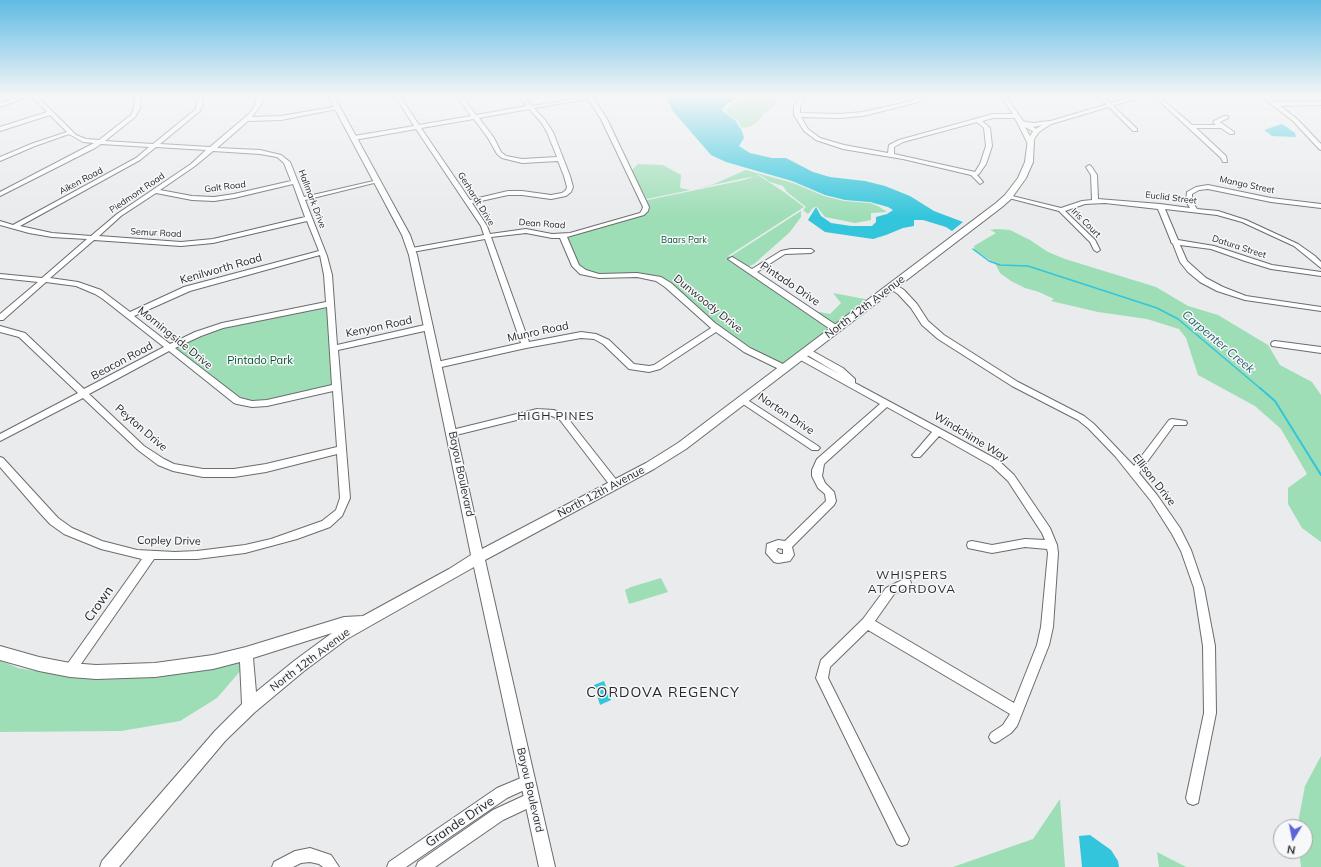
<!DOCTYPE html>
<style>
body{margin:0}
#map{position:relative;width:1321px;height:867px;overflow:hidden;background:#e9ebed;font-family:Mulish,sans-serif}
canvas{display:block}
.north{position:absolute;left:1273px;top:819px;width:40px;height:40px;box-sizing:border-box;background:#f7f8fa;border:1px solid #a4a5a6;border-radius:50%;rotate:190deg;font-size:11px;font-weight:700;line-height:16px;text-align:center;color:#272829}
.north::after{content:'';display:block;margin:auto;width:14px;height:18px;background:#5b64db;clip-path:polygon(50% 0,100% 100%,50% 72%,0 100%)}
</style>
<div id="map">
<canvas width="1321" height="867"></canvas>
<div class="north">N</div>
</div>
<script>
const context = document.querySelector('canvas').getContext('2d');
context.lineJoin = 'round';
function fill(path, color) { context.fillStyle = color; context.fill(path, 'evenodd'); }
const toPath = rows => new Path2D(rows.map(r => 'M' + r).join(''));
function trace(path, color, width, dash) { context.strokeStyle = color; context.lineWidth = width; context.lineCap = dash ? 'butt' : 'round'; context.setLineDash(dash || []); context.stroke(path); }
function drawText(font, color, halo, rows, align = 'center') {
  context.font = font + ' Mulish,sans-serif'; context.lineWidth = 3; context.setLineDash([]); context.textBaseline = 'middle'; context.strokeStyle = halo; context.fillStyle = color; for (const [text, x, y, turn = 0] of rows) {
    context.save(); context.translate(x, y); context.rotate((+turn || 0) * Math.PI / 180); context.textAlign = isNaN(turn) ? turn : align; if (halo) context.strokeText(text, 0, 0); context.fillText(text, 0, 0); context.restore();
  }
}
fill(toPath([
 [747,96,780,96,772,108,764,114,758,121,750,127,742,128,737,120,726,113,729,106],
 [638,164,663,165,681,175,680,188,690,190,647,199,631,171],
 [746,170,793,183,824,196,844,201,870,203,878,206,887,212,871,213,871,220,855,223,825,217,817,207,814,207,808,214,803,210,806,207,787,192,783,186,770,182,760,175,698,188,714,184],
 [758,175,784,192,804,207,728,256,836,329,784,368,747,350,668,285,652,277,606,277,579,269,563,236,638,216,645,211,643,201,744,180],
 [801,211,801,217,790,232,754,264,748,267,731,256],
 [996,229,1010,230,1030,240,1048,252,1065,259,1156,287,1188,306,1218,315,1268,345,1280,365,1312,382,1321,395,1321,542,1302,528,1288,504,1288,488,1307,474,1281,429,1255,406,1198,375,1186,338,1179,329,1147,319,1098,312,1051,301,1054,299,1039,292,1025,288,1011,281,1000,273,995,263,975,251,974,246,996,233,990,230],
 [833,293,865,299,868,301,836,326,814,311,830,314,841,303],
 [330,304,337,387,267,403,245,403,169,348,209,330],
 [661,578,668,592,629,604,625,590,631,587],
 [0,660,18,668,58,675,104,678,169,675,218,668,242,662,242,669,217,698,180,721,121,731,0,732],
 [1321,756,1321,867,1301,867,1299,851,1305,851,1305,827,1299,827,1299,817,1305,786],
 [1060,799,1065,867,953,867,1033,839],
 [1157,852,1186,867,1159,867]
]), '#9ddeb6');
fill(toPath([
 [666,96,741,96,726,105,721,110,735,120,742,131,744,138,739,146,750,153,772,158,786,158,813,172,830,177,865,181,885,186,910,196,934,211,963,222,952,231,946,227,923,220,914,220,914,226,903,228,886,235,873,239,825,232,808,220,816,207,821,216,831,223,851,226,872,226,876,222,876,217,887,214,893,210,888,207,870,202,845,200,825,195,792,181,726,162,711,155,671,109,671,106,666,101,669,100],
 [1281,124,1284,125,1295,133,1296,137,1272,136,1264,130],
 [604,681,611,700,600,705,594,685],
 [1090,835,1111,850,1118,861,1119,867,1082,867,1079,836]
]), '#32c5db');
trace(toPath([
 [973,249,989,261,1000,265,1028,266,1157,308,1178,319,1261,389]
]), '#32c5db', 1.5);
trace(toPath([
 [1260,388,1275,401,1321,475]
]), '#32c5db', 2);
const minor = toPath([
 [22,96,30,96,0,107,0,103,22,96],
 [32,96,37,96,76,135,86,139,99,140,131,115,134,108,135,96,141,96,140,108,135,117,105,141,153,144,196,109,197,104,195,96,201,96,203,104,200,111,160,144,210,147,250,113,255,105,257,96,263,96,261,105,252,117,281,116,339,106,339,108,337,109,281,120,248,121,217,148,260,150,281,155,290,162,304,197,378,180,378,182,305,200,327,256,332,275,337,345,429,324,433,327,429,330,338,350,350,498,342,516,330,527,297,539,245,553,197,559,154,559,74,674,70,676,66,674,64,670,66,666,142,559,101,549,64,534,50,524,39,512,0,467,0,457,3,458,58,518,72,528,102,541,137,550,175,552,197,551,245,545,271,539,322,521,336,510,340,498,337,454,266,472,234,477,203,477,173,471,158,465,138,450,83,398,0,441,0,434,78,393,19,337,0,332,0,326,25,333,84,389,164,347,103,299,95,294,76,286,46,282,3,320,0,320,0,314,38,282,0,278,0,274,42,278,87,239,52,237,29,233,0,225,0,221,13,225,136,158,149,147,101,144,95,148,0,196,0,192,94,143,83,142,69,134,35,146,0,161,0,157,31,144,67,132,50,115,0,131,0,127,47,112,32,96],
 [156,147,206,150,191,164,117,214,91,236,52,233,20,226,140,160,156,147],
 [213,151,260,154,277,157,284,163,291,181,234,194,214,197,192,196,160,190,195,166,213,151],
 [293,184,305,217,213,239,181,242,99,236,121,216,156,193,192,200,214,201,234,198,293,184],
 [307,221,319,251,184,287,130,312,101,290,78,282,50,278,94,240,181,246,213,243,307,221],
 [320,255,324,275,326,302,222,323,195,332,170,344,134,316,190,291,320,255],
 [327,307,332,385,267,400,252,401,240,398,175,348,201,336,223,328,327,307],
 [169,351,234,403,237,404,252,407,267,406,333,391,337,447,266,464,234,469,203,469,174,464,164,459,144,446,89,394,169,351],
 [112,96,117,96,114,99,112,96],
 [395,96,400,96,419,125,471,116,457,96,462,96,476,115,527,106,518,96,523,96,532,106,592,96,607,119,649,207,648,211,644,215,567,237,579,265,586,270,599,274,637,273,661,277,671,283,715,323,750,348,787,366,788,368,787,370,781,370,744,352,716,332,660,369,649,372,629,369,603,344,594,339,581,338,526,348,437,368,434,367,433,365,434,363,437,362,521,343,485,239,412,252,409,250,412,248,484,235,481,226,416,129,354,140,351,138,354,136,414,126,395,96],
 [588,99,601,119,643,207,642,210,640,213,570,233,552,234,526,229,490,234,487,226,472,203,508,195,522,195,551,199,566,196,571,192,573,187,570,176,553,132,545,120,534,108,588,99],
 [529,109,541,122,547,132,557,157,522,159,506,156,501,152,494,138,479,118,529,109],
 [474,119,488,138,497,154,502,158,522,163,558,161,564,176,567,187,566,190,562,193,551,195,522,191,508,191,470,200,421,128,474,119],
 [526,233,552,238,560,238,572,266,580,274,599,278,637,277,656,281,665,287,711,328,654,365,649,366,634,364,609,340,596,334,581,332,529,342,491,237,526,233],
 [801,96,806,96,800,106,800,113,839,114,863,112,911,101,922,96,929,96,915,103,863,116,839,118,801,117,808,129,820,138,844,145,888,153,889,145,899,140,993,114,1013,114,1001,96,1006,96,1023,121,1026,122,1033,123,1049,121,1052,123,1033,127,1039,131,1036,133,1025,127,1034,144,1031,146,1028,144,1015,118,993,118,982,121,990,128,992,146,986,164,979,174,977,175,983,182,980,184,971,175,903,159,843,149,816,140,804,131,794,115,794,106,801,96],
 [977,122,984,128,986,146,980,164,975,172,894,154,894,147,903,142,977,122],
 [1098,96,1103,96,1137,129,1137,131,1133,131,1098,96],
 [1154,96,1159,96,1192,125,1216,125,1213,122,1214,121,1224,116,1228,116,1228,118,1220,122,1234,132,1234,134,1230,134,1221,128,1196,128,1226,156,1227,162,1223,162,1221,158,1154,96],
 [1321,101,1321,105,1274,106,1271,104,1274,102,1321,101],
 [1089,165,1091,166,1097,175,1098,199,1160,204,1190,208,1186,201,1187,192,1196,187,1208,185,1271,198,1321,204,1321,208,1271,202,1208,189,1199,190,1192,194,1192,201,1197,209,1218,211,1246,220,1298,244,1315,256,1321,262,1321,268,1294,246,1242,222,1217,215,1165,209,1178,240,1214,246,1272,265,1321,272,1321,276,1271,269,1245,261,1211,249,1180,245,1187,261,1206,278,1223,287,1246,296,1321,307,1321,311,1245,300,1217,291,1200,282,1188,272,1180,262,1173,244,1171,242,1171,241,1158,209,1105,203,1085,204,1065,211,1095,240,1100,250,1097,252,1094,250,1090,242,1059,211,1005,197,1008,195,1061,208,1082,201,1092,200,1091,175,1086,167,1089,165],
 [791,249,811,249,814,251,811,253,785,254,757,272,839,327,840,329,839,331,833,331,728,259,732,257,734,258,752,269,781,251,791,249],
 [889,284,895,284,904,290,917,304,928,321,944,335,1018,382,1084,416,1094,424,1134,466,1169,420,1172,419,1186,421,1187,423,1186,425,1174,425,1139,473,1157,495,1180,528,1191,550,1204,588,1215,646,1216,713,1198,803,1193,805,1188,803,1186,798,1204,713,1203,646,1194,588,1181,551,1172,534,1151,501,1115,456,1088,428,1078,420,1012,386,938,339,922,325,911,308,898,294,889,288,889,284],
 [1275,341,1321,347,1321,353,1272,346,1271,344,1272,342,1275,341],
 [807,348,843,368,855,379,855,383,998,460,1014,475,1050,528,1057,545,1058,553,1053,627,1049,645,1017,726,1011,733,999,741,995,743,991,741,989,737,991,733,1003,725,1010,714,868,630,830,667,828,678,909,839,907,844,902,846,897,844,818,682,816,678,821,660,863,619,886,588,906,578,910,580,911,583,910,586,894,594,875,621,1014,703,1037,645,1041,627,1048,553,1047,549,1025,547,992,553,968,548,967,545,968,542,972,541,992,545,1025,539,1045,540,1042,533,1008,481,992,466,939,436,920,457,914,457,912,455,914,453,932,432,887,407,824,464,822,476,825,483,834,492,836,501,834,505,792,547,794,555,790,561,778,563,774,562,766,553,767,544,778,540,785,541,826,501,825,494,818,488,812,476,812,470,817,459,880,404,797,358,796,356,797,354,803,354,839,374,804,353,803,351,807,348],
 [778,548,783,549,783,554,780,554,776,551,778,548],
 [743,397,818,446,820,448,818,450,812,450,740,402,739,400,740,398,743,397],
 [537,409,554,410,566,416,618,482,620,485,618,488,612,488,560,420,552,416,537,415,452,436,448,433,452,430,537,409],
 [528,775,533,776,534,781,533,786,507,798,406,867,387,867,389,862,497,788,528,775],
 [532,792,537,794,539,799,537,804,503,820,435,867,416,867,418,862,493,810,532,792],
 [310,848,331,855,339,867,323,867,319,864,310,862,301,863,293,867,272,867,274,862,295,851,310,848]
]);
const major = toPath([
 [328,96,334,96,410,235,417,255,482,549,646,463,678,443,996,203,1005,195,1018,178,1025,162,1028,139,1034,130,1047,122,1135,96,1146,96,1051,124,1039,132,1034,139,1033,162,1026,178,1011,199,1002,207,686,449,654,469,485,560,555,867,539,867,474,567,347,639,304,671,255,712,225,741,119,867,100,867,102,861,215,731,242,704,240,662,213,669,155,677,96,679,70,677,39,671,0,660,0,646,39,657,70,663,96,665,155,663,213,655,246,647,344,617,363,616,449,569,471,555,409,255,402,235,328,96],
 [332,633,294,661,256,692,253,658,332,633],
 [1261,96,1268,96,1297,119,1321,144,1321,150,1319,149,1293,121,1261,96]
]);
trace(minor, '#6b6c6e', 2);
trace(major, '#6b6c6e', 2);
fill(minor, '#fff');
fill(major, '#fff');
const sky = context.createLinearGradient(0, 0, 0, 218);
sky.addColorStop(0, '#5fbbe3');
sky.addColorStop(0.44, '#f5f6f7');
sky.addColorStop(1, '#f5f6f700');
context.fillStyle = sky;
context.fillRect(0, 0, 1321, 218);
drawText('9px', '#272829', '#f7f8fa', [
 ["Aiken Road",81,181,-28],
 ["Mango Street",1247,185,12],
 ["Galt Road",225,187,-7],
 ["Piedmont Road",137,193,-34],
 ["Euclid Street",1171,198,7],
 ["Hallmark Drive",312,199,69],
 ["Gerhardt Drive",476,199,58],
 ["Iris Court",1086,223,45],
 ["Dean Road",542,224,4],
 ["Semur Road",156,233,3],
 ["Datura Street",1239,247,18]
]);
drawText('9px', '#075331', '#f7f8fa', [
 ["Baars Park",684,240]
]);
drawText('11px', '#272829', '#f7f8fa', [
 ["Kenilworth Road",221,269,-16],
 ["Pintado Drive",790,284,34],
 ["Dunwoody Drive",708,304,39],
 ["North 12th Avenue",865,307,-37],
 ["Kenyon Road",379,327,-12],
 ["Munro Road",538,332,-12],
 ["Morningside Drive",175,338,39],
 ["Beacon Road",122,361,-28],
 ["Norton Drive",786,414,34],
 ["Peyton Drive",141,428,41],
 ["Windchime Way",971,437,31],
 ["Bayou Boulevard",461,474,78],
 ["Ellison Drive",1154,480,52],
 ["North 12th Avenue",601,492,-28],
 ["Copley Drive",169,541,1],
 ["North 12th Avenue",310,660,-37],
 ["Bayou Boulevard",530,790,77]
]);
drawText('11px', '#075331', '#f7f8fa', [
 ["Pintado Park",260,361]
]);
drawText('italic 12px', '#276069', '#f7f8fa', [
 ["Carpenter Creek",1218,342,40]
]);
context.letterSpacing = '1px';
drawText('12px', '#272829', '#f7f8fa', [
 ["HIGH PINES",556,416],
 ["WHISPERS",912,575],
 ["AT CORDOVA",912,589]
]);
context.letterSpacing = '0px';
drawText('13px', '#272829', '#f7f8fa', [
 ["Crown",99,604,-55],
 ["Grande Drive",460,822,-34]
]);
context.letterSpacing = '1px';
drawText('14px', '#272829', '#f7f8fa', [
 ["CORDOVA REGENCY",663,693]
]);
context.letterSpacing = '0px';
</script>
